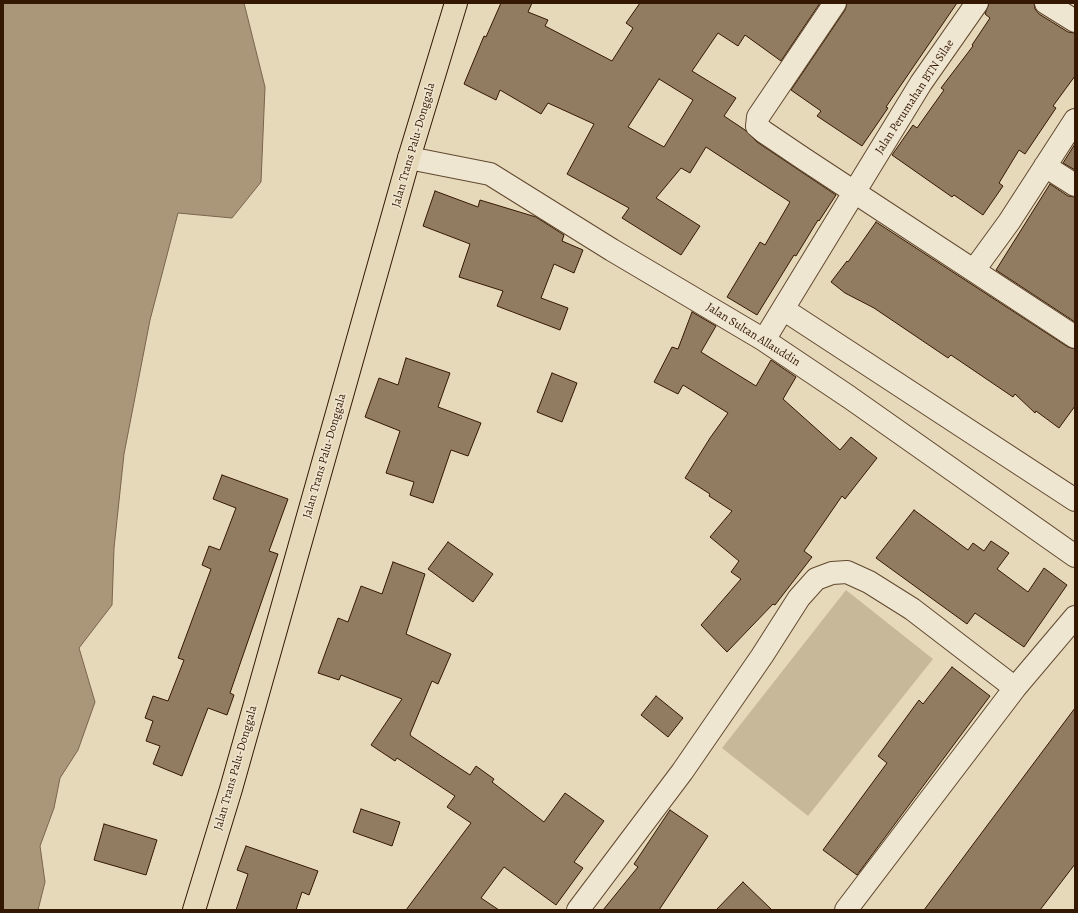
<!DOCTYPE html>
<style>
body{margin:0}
#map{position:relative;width:1078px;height:913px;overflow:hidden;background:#e6d9b9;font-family:Alegreya,serif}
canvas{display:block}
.frame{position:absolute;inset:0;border:4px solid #351801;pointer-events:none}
</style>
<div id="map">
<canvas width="1078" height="913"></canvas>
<div class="frame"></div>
</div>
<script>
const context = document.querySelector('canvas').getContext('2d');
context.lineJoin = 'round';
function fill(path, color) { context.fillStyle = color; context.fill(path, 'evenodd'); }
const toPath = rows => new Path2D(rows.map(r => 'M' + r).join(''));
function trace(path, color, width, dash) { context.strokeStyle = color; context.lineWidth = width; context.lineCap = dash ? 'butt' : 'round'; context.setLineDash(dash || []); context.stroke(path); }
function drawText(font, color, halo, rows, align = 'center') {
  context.font = font + ' Alegreya,serif'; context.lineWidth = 3; context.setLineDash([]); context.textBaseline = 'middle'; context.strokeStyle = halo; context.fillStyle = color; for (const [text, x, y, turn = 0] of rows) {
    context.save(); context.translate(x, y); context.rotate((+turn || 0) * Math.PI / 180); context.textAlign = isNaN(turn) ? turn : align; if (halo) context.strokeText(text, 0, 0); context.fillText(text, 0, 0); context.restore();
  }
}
fill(toPath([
 [846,590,933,659,808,816,722,748]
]), '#c8b89a');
const water = toPath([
 [3,3,244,3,265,87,261,182,232,218,178,213,150,320,124,454,114,548,112,605,79,648,95,702,78,750,60,778,54,808,40,846,45,882,38,910,3,910,3,3]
]);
fill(water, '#aa977a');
trace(water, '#7b644a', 1);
const building = toPath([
 [501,3,532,3,528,12,548,20,545,26,612,61,633,28,626,23,640,3,820,3,781,61,745,35,738,46,718,33,692,71,736,98,724,116,745,130,757,142,836,195,819,221,818,220,796,256,794,255,757,315,727,297,760,242,765,245,790,202,706,147,690,173,681,168,656,198,700,226,681,255,622,218,629,208,567,174,594,124,548,103,541,114,500,90,496,100,464,84,484,36,486,37,501,3],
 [659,79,693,100,664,147,628,127,659,79],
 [847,3,957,3,886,107,888,108,862,146,817,116,821,111,791,90,845,10,847,3],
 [989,3,1034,3,1035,9,1039,14,1068,32,1075,33,1075,76,1053,106,1056,108,1025,154,1019,150,999,183,1003,186,983,215,954,195,952,197,892,155,913,125,917,128,944,90,941,88,973,46,972,45,990,18,985,14,989,3],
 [1075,144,1075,170,1063,163,1075,144],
 [1050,184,1068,196,1075,197,1075,322,996,270,1050,184],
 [435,191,478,207,480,200,536,217,564,235,562,241,583,250,574,273,554,264,541,298,568,308,560,330,497,306,503,291,459,277,470,244,423,226,435,191],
 [876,222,1068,347,1075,349,1075,406,1059,428,1036,411,1035,413,1015,394,1013,397,951,355,948,358,874,308,845,293,831,282,847,261,848,262,876,222],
 [692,312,716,326,701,352,756,386,771,360,796,377,783,399,840,450,851,437,877,458,845,499,842,496,804,551,812,557,775,605,773,604,727,652,701,625,741,579,731,572,739,561,710,537,732,511,709,496,710,494,685,478,710,438,728,413,683,385,678,394,654,382,672,347,678,349,692,312],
 [406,358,450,373,438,407,481,423,468,456,451,450,433,503,410,495,414,482,386,473,400,431,365,417,379,378,398,385,406,358],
 [552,373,577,383,562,422,537,412,552,373],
 [222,475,288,499,269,551,278,554,230,693,234,695,227,715,208,708,182,776,153,764,160,746,146,741,153,721,145,718,153,696,168,701,184,660,178,658,211,569,202,565,209,546,220,550,236,508,213,499,222,475],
 [914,510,968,550,973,543,984,551,991,541,1009,553,997,569,1028,592,1044,568,1067,585,1024,647,975,613,967,624,876,558,914,510],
 [448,542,493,574,473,602,428,569,448,542],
 [393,562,425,574,406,634,451,654,438,684,432,681,410,734,411,736,470,775,476,766,494,779,492,782,544,822,565,793,604,821,574,862,583,868,556,905,504,867,481,898,499,910,406,910,471,823,447,807,455,796,397,758,395,761,371,745,402,699,341,675,339,680,318,673,338,618,348,622,361,586,382,594,393,562],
 [952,667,990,696,857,875,823,850,887,763,878,756,919,700,923,704,952,667],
 [656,696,683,718,668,737,641,715,656,696],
 [1075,708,1075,864,1040,910,924,910,1075,708],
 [361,809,400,822,392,846,353,832,361,809],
 [670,810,708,836,659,910,603,910,638,867,634,864,670,810],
 [104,824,157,840,146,875,94,860,104,824],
 [246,846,318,871,309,895,302,892,296,910,236,910,248,874,237,870,246,846],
 [743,882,772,910,716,910,743,882]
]);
fill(building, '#917c61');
trace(building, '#351801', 1);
const minor = toPath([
 [835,3,758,117,757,126,764,132,804,159,1075,337],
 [1046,3,1075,21],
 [409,158,490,174,612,250,764,340,849,397,1075,556],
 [1045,166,1075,185],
 [974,270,1009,222,1075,120],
 [783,309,1075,500],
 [764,340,921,83,977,3],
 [578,910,682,772,762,656,799,598,816,579,832,573,847,572,869,582,912,609,1015,688],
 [846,910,1015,688,1075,617]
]);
const highway = toPath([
 [194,910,231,789,409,158,456,3]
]);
trace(minor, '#61482f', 24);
trace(highway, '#351801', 24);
trace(minor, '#efe6d2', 22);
trace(highway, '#e6d9b9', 22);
drawText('12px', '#351801', '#efe6d2', [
 ["Jalan Perumahan BTN Silae",915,97,-57],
 ["Jalan Trans Palu-Donggala",414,145,-74],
 ["Jalan Sultan Allauddin",753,335,32],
 ["Jalan Trans Palu-Donggala",325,456,-74],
 ["Jalan Trans Palu-Donggala",236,768,-74]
]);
</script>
